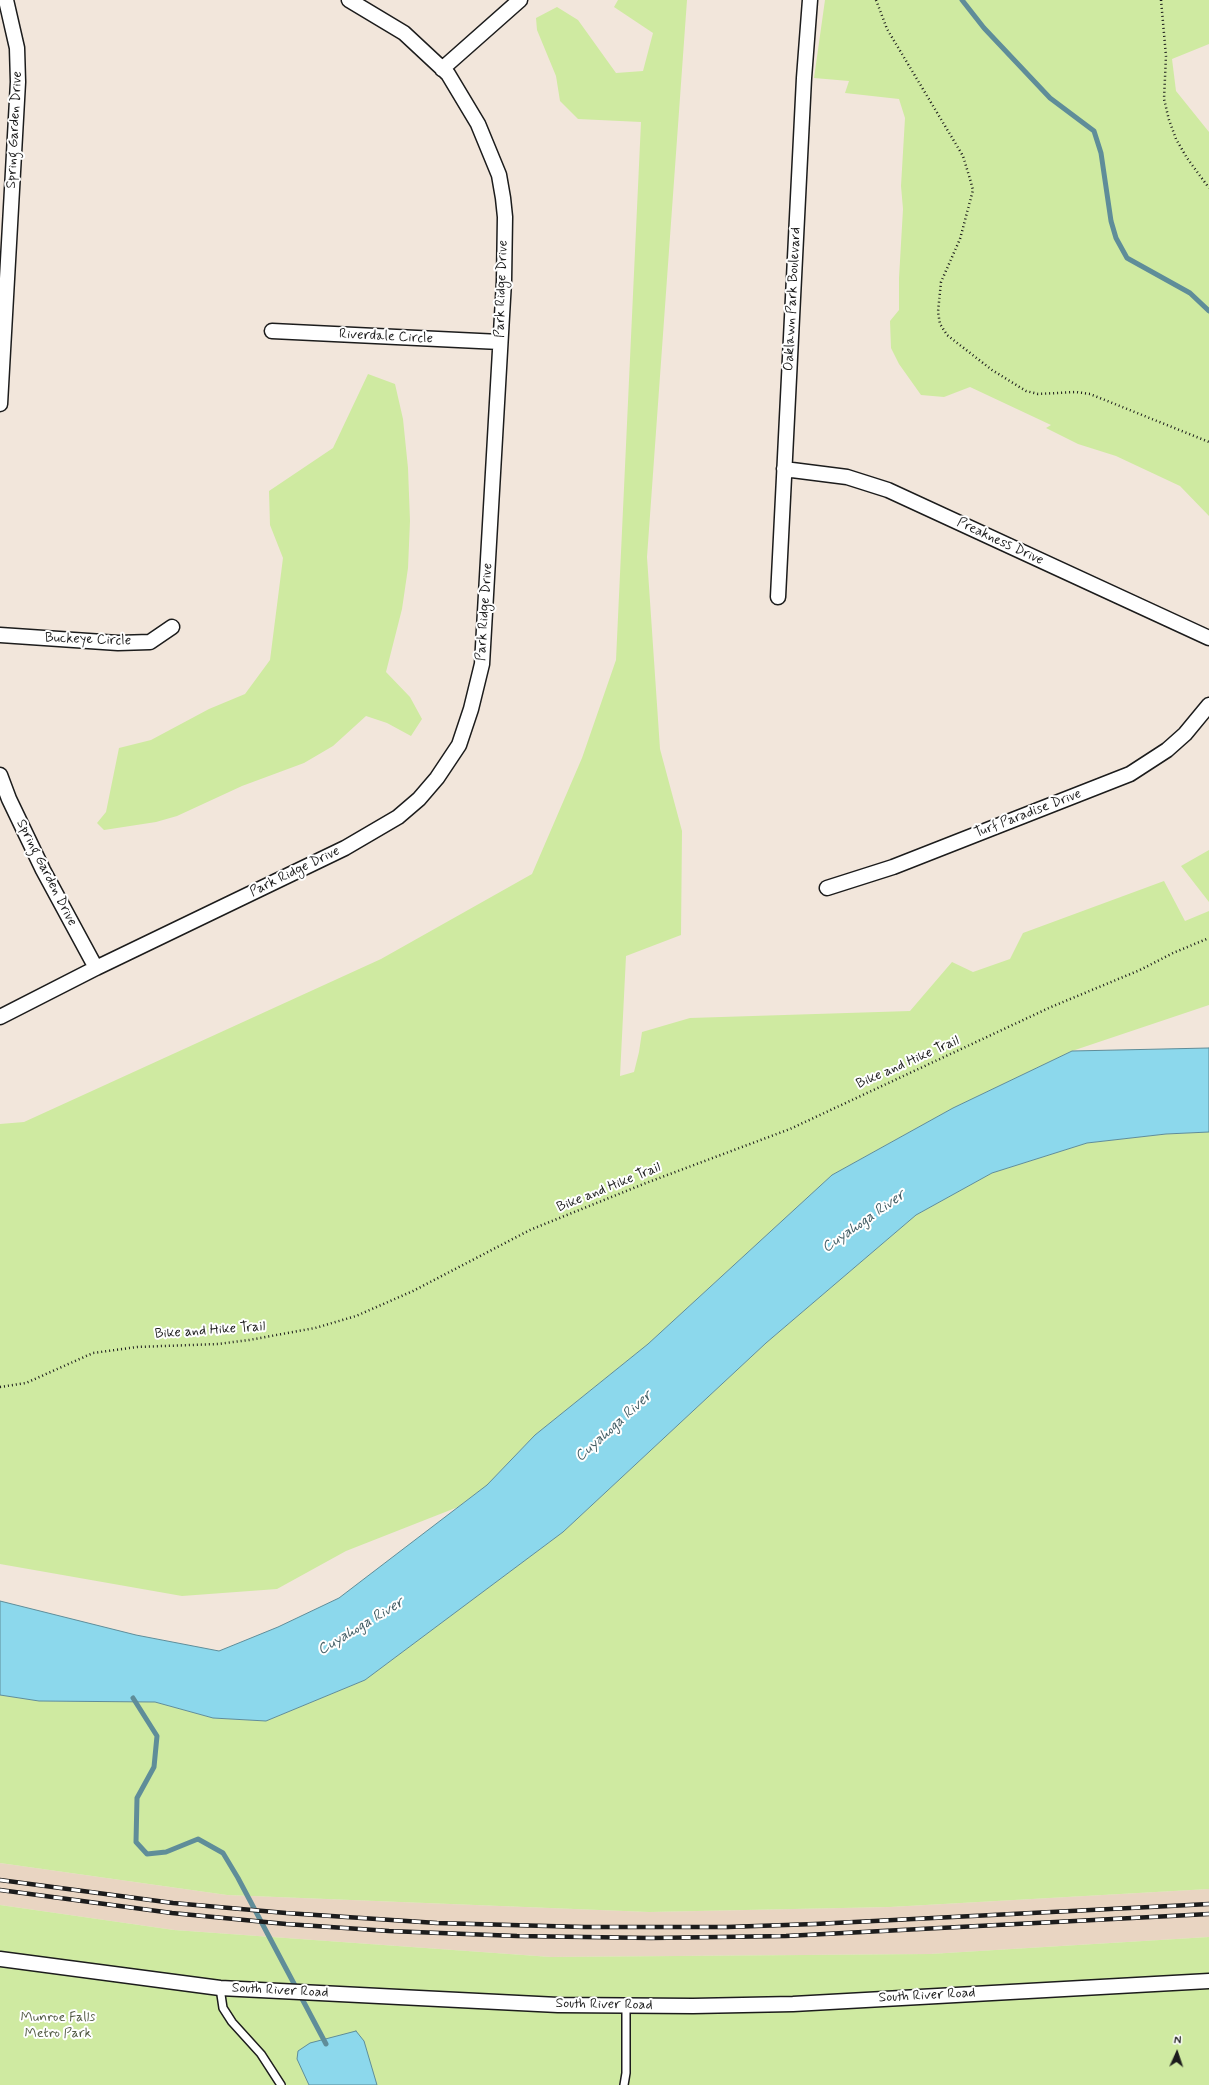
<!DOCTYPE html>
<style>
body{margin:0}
#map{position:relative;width:1209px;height:2085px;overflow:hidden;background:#f2e6db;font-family:Mynerve,sans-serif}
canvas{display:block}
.north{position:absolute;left:1157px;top:2033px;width:40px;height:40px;-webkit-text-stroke:3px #fff;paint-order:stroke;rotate:3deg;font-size:11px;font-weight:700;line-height:16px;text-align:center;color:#1c1c1c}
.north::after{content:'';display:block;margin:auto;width:14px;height:18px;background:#1c1c1c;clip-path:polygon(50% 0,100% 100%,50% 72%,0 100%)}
</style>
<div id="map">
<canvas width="1209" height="2085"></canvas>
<div class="north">N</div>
</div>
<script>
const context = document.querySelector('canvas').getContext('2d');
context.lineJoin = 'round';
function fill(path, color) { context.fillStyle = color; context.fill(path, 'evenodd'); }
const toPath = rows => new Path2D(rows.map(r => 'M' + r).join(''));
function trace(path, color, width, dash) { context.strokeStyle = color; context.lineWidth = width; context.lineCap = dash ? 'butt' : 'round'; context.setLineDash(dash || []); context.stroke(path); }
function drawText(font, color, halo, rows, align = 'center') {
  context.font = font + ' Mynerve,sans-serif'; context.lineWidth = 4; context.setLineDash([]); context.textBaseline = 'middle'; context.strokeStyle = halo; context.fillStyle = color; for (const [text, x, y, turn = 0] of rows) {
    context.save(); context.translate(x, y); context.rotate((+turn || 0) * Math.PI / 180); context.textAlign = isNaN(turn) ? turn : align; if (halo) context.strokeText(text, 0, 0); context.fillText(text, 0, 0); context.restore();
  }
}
fill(toPath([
 [0,1863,227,1895,649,1912,890,1907,1209,1889,1209,1937,930,1954,551,1957,174,1930,0,1905]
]), '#e9d5c2');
fill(toPath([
 [618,0,687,0,647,557,660,749,682,831,681,935,626,956,620,1076,634,1072,639,1052,642,1032,690,1018,910,1011,952,962,973,972,1010,959,1023,933,1164,881,1185,921,1209,911,1209,1005,1072,1051,953,1108,832,1175,648,1344,535,1435,487,1485,458,1507,346,1551,277,1589,182,1596,0,1564,0,1124,24,1122,381,959,532,874,582,758,616,660,641,122,578,119,560,101,556,76,537,30,536,18,557,7,578,20,616,73,643,71,653,33,614,7],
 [825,0,1209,0,1209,44,1172,59,1176,91,1209,132,1209,516,1180,486,1116,456,1078,444,1046,428,1051,425,970,387,944,397,921,395,899,364,891,348,890,321,899,310,899,278,903,209,901,186,905,118,899,99,845,93,849,81,814,78],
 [368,374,395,384,403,419,408,468,410,521,408,568,402,609,386,672,410,697,422,719,411,736,387,723,366,716,333,746,304,763,242,786,177,816,156,822,104,830,97,823,106,812,119,748,151,740,209,709,245,694,270,660,283,558,270,525,269,491,333,448],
 [1209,850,1209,902,1181,866],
 [1209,1132,1209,1889,890,1907,649,1912,227,1895,0,1863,0,1695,39,1701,155,1702,213,1718,266,1721,365,1680,563,1532,766,1343,916,1215,992,1173,1087,1143,1166,1134],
 [0,1905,174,1930,551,1957,930,1954,1209,1937,1209,2085,0,2085]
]), '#cfeaa1');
const water = toPath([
 [1209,1048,1209,1132,1166,1134,1087,1143,992,1173,916,1215,766,1343,563,1532,365,1680,266,1721,213,1718,155,1702,39,1701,0,1695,0,1601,136,1635,219,1651,278,1627,339,1598,487,1485,535,1435,648,1344,832,1175,953,1108,1072,1051,1209,1048],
 [356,2031,364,2041,377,2085,309,2085,297,2059,298,2051,310,2043,356,2031]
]);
fill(water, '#8cd8ec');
trace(water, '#5f8d99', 1);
trace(toPath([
 [962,0,984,28,1050,98,1094,131,1101,153,1111,221,1116,238,1127,258,1190,293,1209,311],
 [133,1698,157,1736,154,1767,137,1798,136,1842,147,1854,166,1852,198,1839,223,1853,238,1878,326,2044]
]), '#5f8d99', 5);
const service = toPath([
 [220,1988,223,2008,232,2022,261,2054,281,2085],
 [624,2085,626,2073,626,2005]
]);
const minor = toPath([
 [442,69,520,0],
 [272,331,500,342],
 [0,404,18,82,17,48,6,0],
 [784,469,847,477,888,490,1209,638],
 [778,597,804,78,810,0],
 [0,635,118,643,150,642,172,627],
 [0,775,9,799,43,870,96,968],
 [827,888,893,867,1130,774,1167,750,1185,734,1209,705],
 [0,1017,96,968,345,848,398,817,419,799,437,778,459,745,471,709,482,664,504,281,505,217,503,198,499,175,478,124,448,74,404,33,349,0],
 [0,1959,220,1988,558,2005,693,2006,793,2004,1209,1981]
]);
trace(service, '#1c1c1c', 10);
trace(minor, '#1c1c1c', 17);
trace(toPath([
 [876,0,887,29,963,156,970,179,973,190,960,239,941,282,938,312,940,324,947,335,992,370,1026,391,1038,394,1076,392,1090,394,1209,442],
 [1161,0,1166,56,1164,99,1169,120,1176,139,1187,158,1209,188],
 [0,1387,26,1383,93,1353,137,1347,218,1344,249,1340,315,1328,356,1316,413,1291,530,1230,646,1183,790,1129,1051,1007,1140,970,1173,953,1209,938]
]), '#1c1c1c', 2.5, [1, 3]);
trace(service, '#fff', 7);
trace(minor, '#fff', 14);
const rail = toPath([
 [0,1880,173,1903,286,1913,437,1923,584,1927,727,1927,815,1924,1209,1904],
 [0,1890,172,1913,286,1924,389,1931,517,1936,651,1938,786,1936,1209,1914]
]);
trace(rail, '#1c1c1c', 4.5);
trace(rail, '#fff', 3, [9]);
drawText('14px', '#1c1c1c', '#fff', [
 ["Spring Garden Drive",15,130,-87],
 ["Park Ridge Drive",502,289,-88],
 ["Oaklawn Park Boulevard",793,299,-87],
 ["Riverdale Circle",386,337,3],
 ["Preakness Drive",1000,542,25],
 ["Park Ridge Drive",485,612,-86],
 ["Buckeye Circle",88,640,2],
 ["Turf Paradise Drive",1028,814,-21],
 ["Park Ridge Drive",295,872,-26],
 ["Spring Garden Drive",46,873,63],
 ["Bike and Hike Trail",908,1063,-24],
 ["Bike and Hike Trail",609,1188,-22],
 ["Bike and Hike Trail",210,1331,-4],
 ["South River Road",280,1991,3],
 ["South River Road",927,1996,-3],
 ["South River Road",604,2005,1]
]);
drawText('14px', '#525a44', '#fff', [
 ["Munroe Falls",58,2018],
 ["Metro Park",58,2034]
]);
drawText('italic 15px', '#435e65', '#fff', [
 ["Cuyahoga River",864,1222,-35],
 ["Cuyahoga River",614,1427,-42],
 ["Cuyahoga River",361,1627,-31]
]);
</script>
